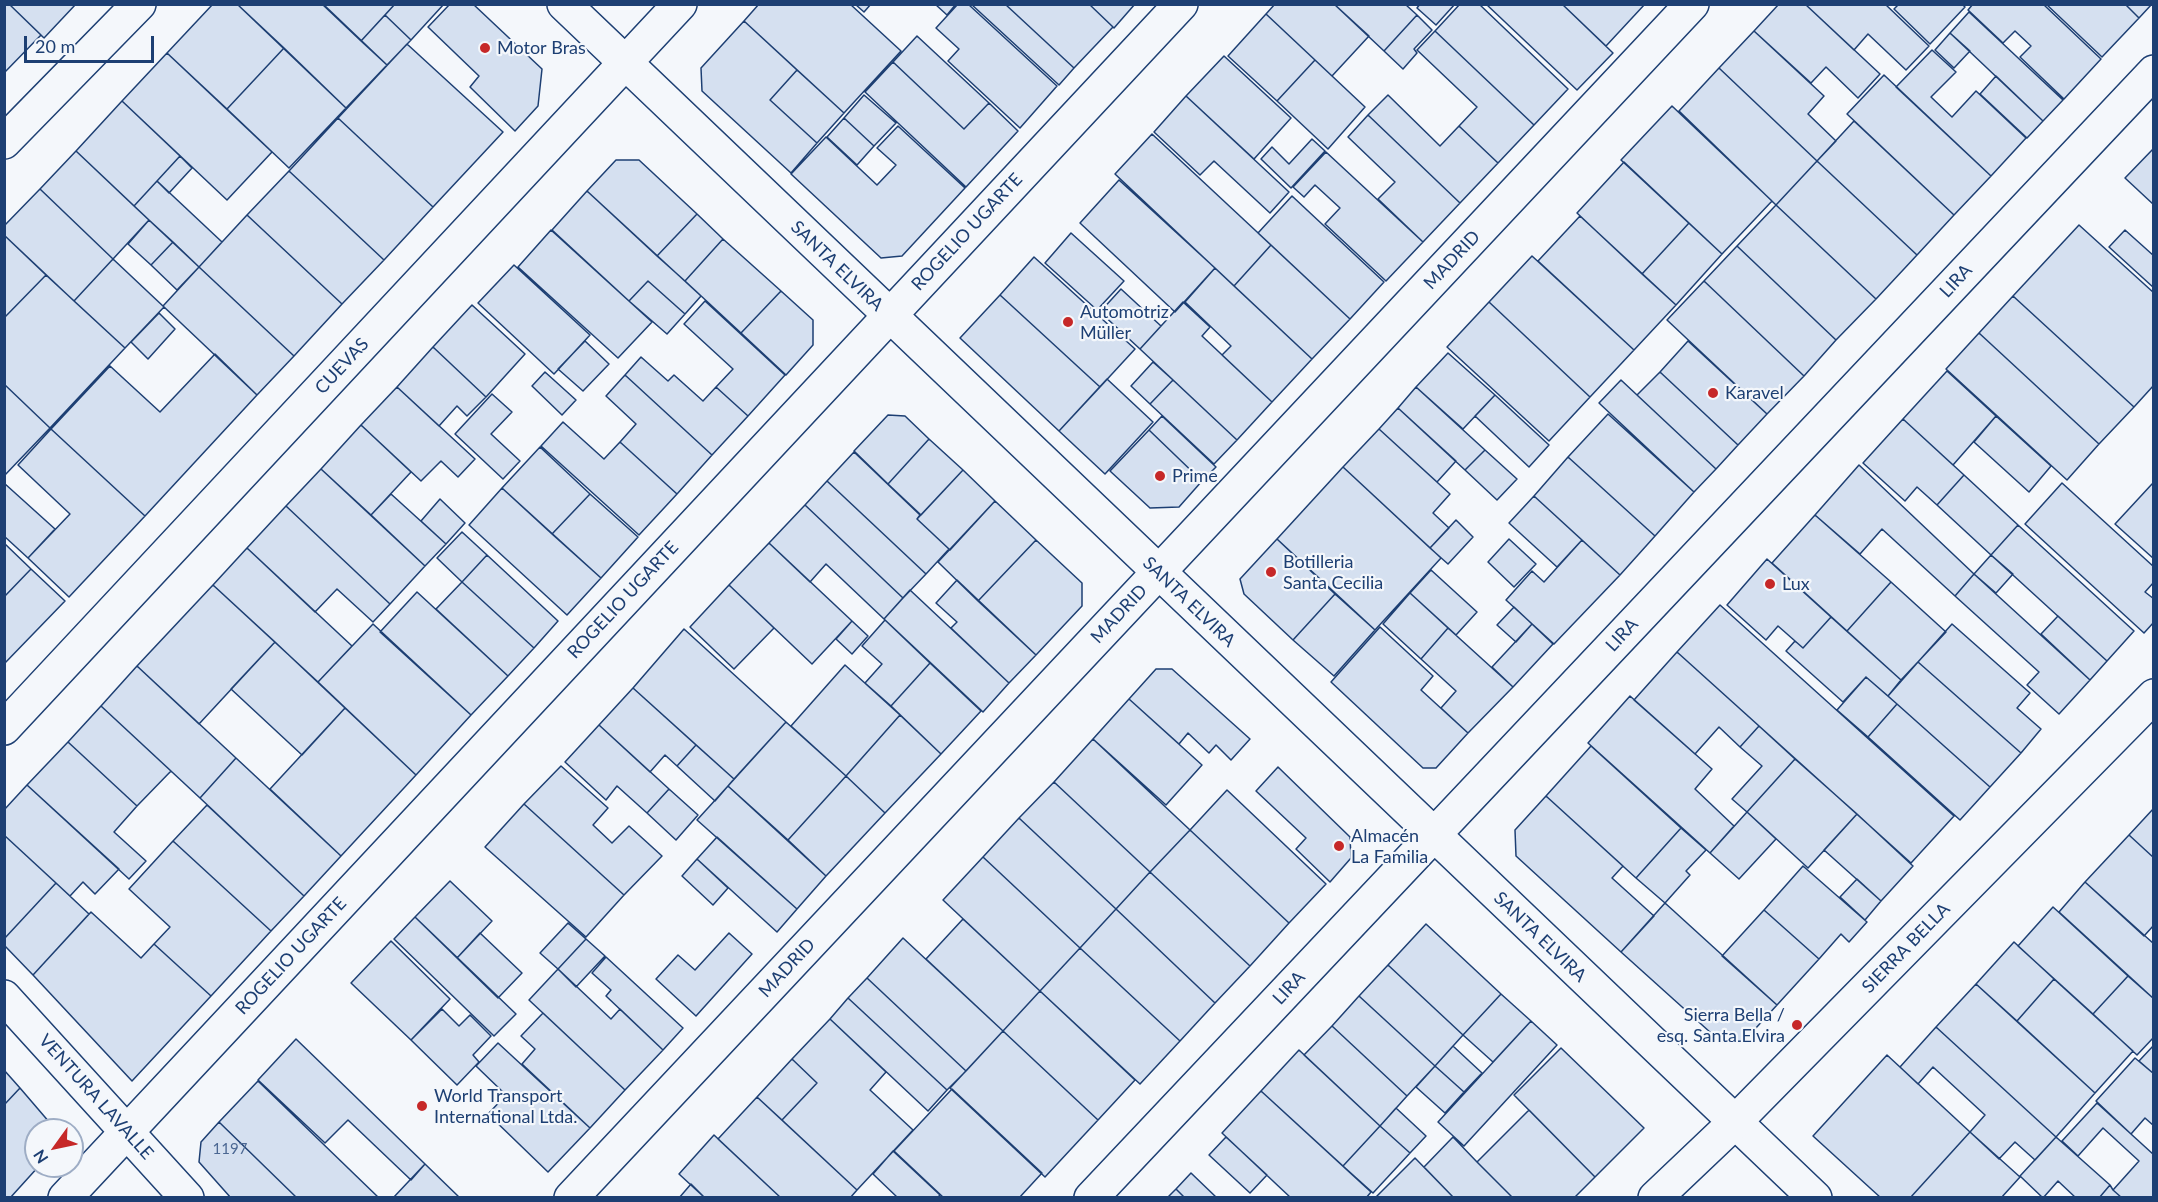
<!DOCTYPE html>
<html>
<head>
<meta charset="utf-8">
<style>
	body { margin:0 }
	#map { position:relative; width:2158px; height:1202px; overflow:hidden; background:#f4f7fb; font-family:Lato,sans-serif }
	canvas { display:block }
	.frame { position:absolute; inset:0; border:6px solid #1d3f73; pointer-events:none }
	.north { position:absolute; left:24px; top:1118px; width:60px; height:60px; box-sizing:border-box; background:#f4f7fb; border:2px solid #9eadc5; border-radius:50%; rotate:237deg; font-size:16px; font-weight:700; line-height:24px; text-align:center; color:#1d3f73 }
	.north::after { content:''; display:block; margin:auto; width:21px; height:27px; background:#c62828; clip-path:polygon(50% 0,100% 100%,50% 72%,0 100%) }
	.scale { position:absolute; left:24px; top:36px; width:130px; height:27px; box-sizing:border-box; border:3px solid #1d3f73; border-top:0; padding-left:8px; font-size:18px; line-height:21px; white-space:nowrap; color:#1d3f73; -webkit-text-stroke:4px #f4f7fb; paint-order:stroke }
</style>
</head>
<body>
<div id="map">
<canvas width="2158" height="1202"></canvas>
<div class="frame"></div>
<div class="north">N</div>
<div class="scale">20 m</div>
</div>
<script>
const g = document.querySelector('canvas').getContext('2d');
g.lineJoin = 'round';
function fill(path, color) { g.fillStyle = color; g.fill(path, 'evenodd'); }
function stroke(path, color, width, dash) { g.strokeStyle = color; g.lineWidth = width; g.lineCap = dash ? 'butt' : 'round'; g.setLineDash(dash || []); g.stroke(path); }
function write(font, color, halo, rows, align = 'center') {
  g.font = font + ' Lato,sans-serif'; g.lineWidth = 4.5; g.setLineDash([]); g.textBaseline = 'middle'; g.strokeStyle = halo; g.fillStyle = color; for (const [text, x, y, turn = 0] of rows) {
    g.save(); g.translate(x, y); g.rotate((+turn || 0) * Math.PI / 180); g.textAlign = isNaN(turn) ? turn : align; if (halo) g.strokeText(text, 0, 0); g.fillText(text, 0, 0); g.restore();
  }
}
const building = new Path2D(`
	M4,4h5l32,31 -37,38z
	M9,4h67l-32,34z
	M213,4h24l47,44 -57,61 -60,-56z
	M237,4h86l64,61 -41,43z
	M322,4h73l-34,37z
	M395,4h49l-33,36 -26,-25z
	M450,4h23l69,65 -4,37 -23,25 -45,-44 9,-11 -51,-49z
	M759,4h91l51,47 -57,62 -100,-92z
	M855,4h16l-7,8z
	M935,4h21l-9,11z
	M958,4h10l89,82 -37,42 -72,-67 11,-12 -23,-21z
	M971,4h34l69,64 -15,17z
	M1005,4h84l24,23 -39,41z
	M1089,4h46l-21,24z
	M1275,4h59l35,32 -37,40 -66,-62z
	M1334,4h71l12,11 -33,36z
	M1420,4h35l-19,21 -19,-17z
	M1460,4h19l89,85 -34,36 -99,-94z
	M1486,4h76l51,49 -36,37z
	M1562,4h83l-39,42z
	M1779,4h26l75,70 -22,24 -32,-31 -15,16 -57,-52z
	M1805,4h80l44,42 -23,24 -38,-36 -14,16z
	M1899,4h63l3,3 -35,37 -36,-35z
	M1973,4h70l58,55 -37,40 -44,-42 11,-11 -16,-15 -12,12 -35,-33z
	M2046,4h79l14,14 -37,39z
	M2125,4h27l-13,14z
	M1969,12l94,88 -20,21 -93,-88z
	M1266,14l49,46 -38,41 -49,-45z
	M385,15l26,25 -24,25 -26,-24z
	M1417,15l15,15 -18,19 3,4 -14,16 -19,-18z
	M744,21l53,49 -27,30 47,43 -26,30 -89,-82 -1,-23z
	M1435,31l99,94 -36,38 -39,-37 18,-19 -60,-57z
	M1754,31l70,65 -16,18 28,27 -19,20 -98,-93z
	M1950,33l20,18 -16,17 -19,-18z
	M917,36l72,67 -25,26 -71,-67z
	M407,44l96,88 -70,75 -95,-89z
	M284,48l62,60 -57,60 -62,-59z
	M1932,50l24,22 -25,25 21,20 24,-26 50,47 -35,38 -95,-89z
	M167,53l105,99 -45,48 -105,-99z
	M1224,56l67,62 -37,41 -68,-63z
	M1315,60l50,47 -37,42 -51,-48z
	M893,62l71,67 25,-26 29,28 -52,56 -101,-95z
	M1719,68l98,93 -41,44 -97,-94z
	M797,70l47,43 -27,30 -47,-43z
	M1884,75l107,101 -37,39 -107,-101z
	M1996,76l47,45 -16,17 -47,-44z
	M864,95l32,28 -22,23 -30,-28z
	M1388,95l52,51 19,-20 39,37 -38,40 -92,-88z
	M1186,96l103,96 -19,21 -56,-52 -14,14 -46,-43z
	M122,101l58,55 -46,50 -58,-55z
	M1672,106l100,95 -50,53 -101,-94z
	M1368,115l92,88 -37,39 -45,-43 17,-17 -47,-45z
	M338,118l95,89 -49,53 -95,-89z
	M844,118l30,28 -17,19 -30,-28z
	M1854,121l100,94 -37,40 -100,-94z
	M898,126l67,62 -63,68 -21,2 -90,-84 35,-37 51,48 19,-20 -19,-17z
	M1152,134l119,111 -37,41 -119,-112z
	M1312,139l13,12 -34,37 -30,-29 11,-12 17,17z
	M2154,148v57l-29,-27z
	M76,151l73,69 -36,39 -73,-70z
	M1326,152l97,90 -37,39 -61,-57 15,-16 -25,-23 -11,12 -11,-10z
	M180,156l12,12 -23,25 -12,-12z
	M616,160h23l58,54 -40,42 -70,-65z
	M1817,161l100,94 -41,44 -100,-94z
	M1624,162l65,61 -47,51 -65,-61z
	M289,171l95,89 -42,44 -95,-89z
	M1119,180l96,88 -40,44 -95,-89z
	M157,181l65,61 -23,25 -65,-61z
	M40,189l73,70 -39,42 -70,-66v-9z
	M587,191l114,105 -16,18 -37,-33 -19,20 -77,-71z
	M1292,196l92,86 -34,37 -92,-86z
	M1776,205l100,94 -40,41 -99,-94z
	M697,214l26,25 -38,42 -28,-25z
	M247,215l95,89 -48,52 -95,-89z
	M1580,216l96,89 -42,45 -96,-89z
	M149,220l24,22 -22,23 -23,-21z
	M1689,223l33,31 -46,51 -34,-31z
	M2079,225l75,68v92l-20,22 -121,-111z
	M551,230l101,92 -34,36 -100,-91z
	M2125,230l29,26v32l-45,-41z
	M1071,233l53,48 -27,29 -52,-47z
	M4,235l42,40 -42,43z
	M723,239l58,52 -40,42 -56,-52z
	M173,242l26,25 -22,23 -26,-25z
	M1271,245l79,74 -38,40 -78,-73z
	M1737,246l99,94 -32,36 -100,-95z
	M1532,256l102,94 -44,47 -101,-95z
	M1034,257l101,92 -35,38 -100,-92z
	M113,259l51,48 -39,41 -51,-47z
	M514,265l76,70 -36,39 -76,-71z
	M199,267l95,89 -37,39 -94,-89z
	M1215,268l97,91 -40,43 -50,-47 9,-9 -46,-44z
	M46,275l79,73 -75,80 -46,-44v-66z
	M648,281l37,33 -18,20 -38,-33z
	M1704,281l100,95 -37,38 -100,-94z
	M1121,289l40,37 -21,23 -40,-37z
	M781,291l32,29v25l-27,30 -45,-42z
	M1000,295l100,92 -41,44 -99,-93z
	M2013,296l121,111 -35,37 -120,-111z
	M705,301l80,74 -37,41 -32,-29 17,-18 -49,-45z
	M1183,302l27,25 -8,9 70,66 -35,38 -97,-91z
	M1489,302l101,95 -41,44 -102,-94z
	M472,305l53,49 -39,43 -53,-50z
	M159,313l16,16 -27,30 -17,-17z
	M1979,333l120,111 -32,36 -121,-111z
	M585,341l24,23 -26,27 -25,-22z
	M1688,341l79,73 -29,31 -78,-73z
	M433,347l53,50 -19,19 -10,-10 -18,20 -42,-39z
	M1448,353l47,42 -32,34 -47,-42z
	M215,354l42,41 -112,121 -94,-87 59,-63 50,46z
	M641,357l27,24 6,-6 29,26 13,-14 32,29 -36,39 -87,-80z
	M1153,362l20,18 -23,24 -19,-18z
	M1947,371l49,45 -43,49 -50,-46z
	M545,372l31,28 -14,15 -30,-29z
	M1660,372l78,73 -22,24 -79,-74z
	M625,375l87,80 -35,39 -57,-52 16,-18 -30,-28z
	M1107,379l46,43 -48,52 -46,-43z
	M1173,380l64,60 -23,24 -64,-60z
	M1621,380l95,89 -22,23 -95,-89z
	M4,384l46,44 -46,48z
	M397,387l78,72 -17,18 -17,-16 -20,20 -60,-56z
	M1416,387l69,63 -20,20 -67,-62z
	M492,394l20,18 -21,22 29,27 -17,18 -48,-45z
	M1495,395l54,50 -20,22 -54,-51z
	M1398,408l58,53 -19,21 -58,-53z
	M1608,414l86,78 -39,44 -87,-79z
	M888,415l17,1 24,23 -41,45 -34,-33z
	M1162,416l54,51 -14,14 -53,-51z
	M1996,416l55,50 -22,26 -55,-50z
	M1903,419l61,56 -27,30 -20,-18 -12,14 -42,-38z
	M563,422l41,37 16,-17 57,52 -38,41 -98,-89z
	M361,425l50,47 -40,43 -50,-46z
	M51,429l94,87 -76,81 -41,-39 42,-44 -52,-49z
	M1379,429l71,65 -17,19 16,15 -19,20 -87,-81z
	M1149,430l53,51 -23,26 -29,1 -40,-37z
	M929,439l34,31 -42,45 -33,-31z
	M540,447l50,47 -38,40 -50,-46z
	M1485,450l32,29 -20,21 -32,-30z
	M854,452l66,63 -3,4 32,30 -23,25 -99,-93z
	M1568,457l87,79 -35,39 -86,-79z
	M1859,465l115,109 -19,22 -73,-67 -22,25 -45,-39z
	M1343,467l98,91 -66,72 -98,-91z
	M321,469l104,97 -35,38 -104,-98z
	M963,470l32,31 -45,49 -33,-31z
	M1964,475l54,50 -27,30 -54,-50z
	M827,481l99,93 -23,24 -98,-93z
	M4,483l51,46 -27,29 -24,-22z
	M2062,483l92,84v15l-9,10 9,7v23l-10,11 -119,-109z
	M2152,484l2,1v74l-39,-35z
	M502,488l99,90 -34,37 -98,-90z
	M391,494l55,50 -21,22 -54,-51z
	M590,494l48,43 -37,41 -49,-44z
	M1534,496l48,44 -25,27 -48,-44z
	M440,499l25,24 -19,21 -25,-23z
	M995,501l41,39 -58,61 -40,-39z
	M805,505l98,93 -19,21 -58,-55 -16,18 -41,-39z
	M286,506l104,98 -17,18 -36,-33 -22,23 -68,-64z
	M1815,515l76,67 -44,49 -75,-68z
	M1456,520l17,17 -25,27 -18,-16z
	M2018,525l116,106 -27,30 -116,-106z
	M462,532l25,23 -25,27 -25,-24z
	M1277,539l58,55 -42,46 -49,-46 -4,-15z
	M1509,539l27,25 -22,23 -26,-25z
	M1036,540l46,43v23l-46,49 -58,-54z
	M1582,540l38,35 -66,69 -48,-44 26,-29 12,11z
	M4,543l27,26 -27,28z
	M769,543l83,78 -40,43 -83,-79z
	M247,548l105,98 -34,36 -105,-97z
	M487,555l71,66 -24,27 -72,-66z
	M1991,555l22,19 -17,19 -22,-19z
	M1767,559l64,58 -28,31 -25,-22 -12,14 -39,-35z
	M31,569l34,32 -61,63v-67z
	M1431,570l46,42 -21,23 -46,-42z
	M1974,574l116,106 -31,34 -32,-29 12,-13 -84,-76z
	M957,580l79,75 -27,28 -58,-55 6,-6 -21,-19z
	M462,582l72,66 -26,28 -72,-67z
	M1891,582l55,50 -45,48 -54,-49z
	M213,585l62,57 -76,82 -62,-58z
	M729,585l45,43 -40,41 -44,-42z
	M910,590l99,93 -26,29 -99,-93z
	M417,592l91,84 -37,39 -91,-83z
	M1410,593l38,35 -27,31 -38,-35z
	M1335,594l40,36 -41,46 -41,-36z
	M1720,605l234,211 -43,47 -234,-211z
	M1514,607l18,17 -16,18 -19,-17z
	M2058,616l49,45 -17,19 -49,-46z
	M1831,617l70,63 -13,16 -22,-19 -23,25 -57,-51 9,-10 8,7z
	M885,620l45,43 -39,43 -26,-23 17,-19 -20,-18z
	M852,621l16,15 -16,18 -16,-15z
	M373,624l98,91 -55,60 -98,-93z
	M1532,624l21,20 -40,43 -21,-20z
	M1952,624l78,69 -13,15 24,21 -20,24 -103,-91z
	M1380,627l53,49 -12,14 47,43 -32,35h-13l-92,-86z
	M1448,628l65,59 -45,46 -27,-25 15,-17 -35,-32z
	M684,629l102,93 -52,57 -101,-91z
	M275,642l70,66 -43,47 -71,-66z
	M1677,652l82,74 -19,21 -21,-20 -24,27 -61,-54z
	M1918,662l103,91 -31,34 -102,-91z
	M930,663l51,48 -40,43 -50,-48z
	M845,665l55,50 -54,61 -55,-50z
	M137,666l99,92 -36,40 -99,-92z
	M1156,669h16l78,70 -19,21 -15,-15 -7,8 -21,-20 -9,11 -50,-45z
	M1866,677l31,27 -29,33 -31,-27z
	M633,688l63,57 -19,21 -12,-11 -15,17 -51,-47z
	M1630,696l82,73 -17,20 39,37 -24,27 -122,-110z
	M1129,699l73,66 -36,40 -73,-66z
	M1897,704l93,83 -30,33 -92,-83z
	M101,706l70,65 -34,35 -69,-64z
	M345,708l71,67 -75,81 -71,-67z
	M900,715l41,39 -56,59 -39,-37z
	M786,722l60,54 -58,64 -60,-54z
	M599,725l70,64 -22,24 -30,-27 -11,14 -41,-38z
	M1759,726l36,33 -48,53 -15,-13 30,-33 -22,-19z
	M1093,739l97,91 -40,42 -96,-90z
	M68,742l69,64 -23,26 32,29 -17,18 -102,-94z
	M696,745l38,34 -19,22 -38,-35z
	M1591,746l90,82 -45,50 -90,-82z
	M236,758l105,98 -37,40 -104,-98z
	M1795,759l62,55 -49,54 -61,-56z
	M561,766l47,42 -15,17 19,18 17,-17 33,30 -38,39 -100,-91z
	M1278,767l72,70 1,21 -21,24 -34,-33 10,-11 -50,-47z
	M846,776l39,37 -59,63 -38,-36z
	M1054,782l96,90 -34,37 -97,-91z
	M27,785l92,84 -24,25 -12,-12 -13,14 -66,-61v-25z
	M728,786l98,90 -29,33 -100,-89z
	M669,789l29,26 -22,25 -29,-27z
	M1227,790l99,94 -37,39 -99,-93z
	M1546,796l77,70 -11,12 42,38 -33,36 -105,-96 -1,-26z
	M524,804l100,91 -38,42 -101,-90z
	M207,805l97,91 -33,35 -98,-90z
	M2154,808v50l-25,-23z
	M1747,812l29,27 -37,40 -29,-26z
	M1857,814l56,52 -32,35 -57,-51z
	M1019,818l97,91 -36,39 -97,-91z
	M1681,828l25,22 -20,21 4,4 -25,28 -29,-25z
	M1190,830l99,93 -39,43 -100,-94z
	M4,835l52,48 -52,56z
	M2129,835l25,23v67l-10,11 -59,-54z
	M717,837l80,72 -20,23 -80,-73z
	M173,841l98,90 -60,65 -57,-52 16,-17 -41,-38z
	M983,857l97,91 -40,43 -97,-91z
	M697,859l31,29 -15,17 -31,-29z
	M1803,866l64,56 -18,20 -8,-8 -22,25 -55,-49z
	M1150,872l100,94 -35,37 -99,-94z
	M1857,879l24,22 -16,19 -25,-23z
	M450,881l42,40 -35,37 -42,-41z
	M2085,882l69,62v55l-95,-87z
	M56,883l33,31 -56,61 -29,-30v-6z
	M1665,903l112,102 -33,36 -23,1 -100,-90z
	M2053,907l75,69 -35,38 -75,-68z
	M1116,909l99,94 -35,38 -100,-93z
	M1764,910l55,49 -42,46 -55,-49z
	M91,912l50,46 13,-14 57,52 -79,85 -99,-106z
	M415,917l101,97 -22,22 -100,-97z
	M963,919l77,72 -37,40 -77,-72z
	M568,923l18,16 -28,30 -18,-16z
	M1426,924l75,70 -38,41 -75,-70z
	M480,933l42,40 -24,25 -41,-40z
	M729,933l23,21 -56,62 -40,-37 22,-24 17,15z
	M903,938l100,93 -37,40 -99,-93z
	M586,939l19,17 -29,31 -18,-18z
	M391,941l59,58 -39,41 -60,-57z
	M2014,942l40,37 -37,42 -41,-37z
	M1080,948l100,93 -40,43 -100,-93z
	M606,957l77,71 -20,22 -57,-54 5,-6 -19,-17z
	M1388,965l75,70 -28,31 -76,-70z
	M558,969l53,50 9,-10 43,41 -38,40 -96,-90z
	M2128,976l26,23v38l-17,18 -44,-41z
	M867,978l99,93 -19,19 -99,-92z
	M2054,979l79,72 -38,42 -78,-72z
	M1976,984l119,109 -39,44 -120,-110z
	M1040,991l95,89 -37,40 -95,-89z
	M1501,994l30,27 -38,41 -30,-27z
	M1359,996l76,70 -28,30 -75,-70z
	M848,998l99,92 -19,21 -98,-92z
	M442,1009l17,17 11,-11 21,21 -18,19 6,7 -22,23 -46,-45z
	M543,1013l82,77 -35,38 -68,-64 13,-15 -14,-13z
	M830,1019l56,53 -16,18 43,40 -56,60 -75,-70 35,-37 -25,-24z
	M1531,1021l26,24 -93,101 -26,-24z
	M1332,1026l75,70 -27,30 -76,-71z
	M1936,1027l120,110 -21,23 -20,-18 -16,17 -29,-27 15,-17 -52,-48 -15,17 -18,-17z
	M1003,1031l95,89 -53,57 -95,-89z
	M296,1039l129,125 -14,16 -63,-60 -23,23 -67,-63z
	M498,1043l92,85 -42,44 -60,-58 18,-19 -30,-29z
	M2154,1045v29l-15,-13z
	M1453,1046l29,27 -18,19 -29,-26z
	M1561,1048l83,80 -49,49 -81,-82z
	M1299,1050l81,76 -37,40 -82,-75z
	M1887,1055l83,77 -60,66h-29l-68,-62z
	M2135,1058l19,16v52l-9,-8 -14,16 -35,-33z
	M792,1059l25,24 -35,37 -25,-23z
	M1435,1066l29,26 -19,21 -29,-26z
	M4,1070l16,18 -16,17z
	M258,1081l121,117h-82l-78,-76z
	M20,1088l36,42h-20v36h3l-29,32h-6v-93z
	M952,1089l90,84 -23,25h-75l-50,-47z
	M1261,1091l110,101 -5,6h-75l-69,-65z
	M757,1097l100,93 -7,8h-69l-63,-59z
	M2097,1103l57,52v43h-32l-9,-8 26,-29 -36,-33 -25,28 -16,-15z
	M1396,1108l30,28 -16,17 -30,-27z
	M1529,1110l66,67 -21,21h-61l-36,-36z
	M219,1122l78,76h-66l-32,-36 2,-20z
	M1380,1126l30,27 -37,40 -30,-27z
	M1970,1132l50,45 -19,21h-91z
	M714,1135l67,63h-76l-26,-24z
	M1226,1137l41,38 -17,18 -41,-38z
	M1453,1137l24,25 36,36h-59l-30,-31z
	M2056,1137l54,48 -11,13h-23l-18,-17 -15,17 -23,-22z
	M893,1151l47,44 -3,3h-39l-25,-24z
	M1415,1158l39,40h-79z
	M425,1164l35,34h-67z
	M1191,1173l26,25h-32l-9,-9z
	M691,1184l14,14h-26z
	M2110,1185l3,5 9,8h-23z
	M1176,1189l9,9h-18z`);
fill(building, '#d5e0f0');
stroke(building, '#1d3f73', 1.5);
const minor = new Path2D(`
	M564,4l1251,1194
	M4,142l135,-138
	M4,728l676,-724
	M4,997l183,201
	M65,1198l1116,-1194
	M571,1198l1121,-1194
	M1091,1198l1063,-1126`);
const major = new Path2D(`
	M1655,1198l80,-76 419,-426`);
stroke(minor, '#1d3f73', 36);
stroke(major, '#1d3f73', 36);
stroke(minor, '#f4f7fb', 33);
stroke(major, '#f4f7fb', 33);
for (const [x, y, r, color] of [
	[485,48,6,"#c62828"],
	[1068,322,6,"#c62828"],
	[1713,393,6,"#c62828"],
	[1160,476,6,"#c62828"],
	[1271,572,6,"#c62828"],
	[1770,584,6,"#c62828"],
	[1339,846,6,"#c62828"],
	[1797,1025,6,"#c62828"],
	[422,1106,6,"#c62828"]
]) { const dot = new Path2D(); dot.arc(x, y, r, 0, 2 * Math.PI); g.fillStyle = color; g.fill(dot); stroke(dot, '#f4f7fb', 2); }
write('15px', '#4b6792', null, [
	["1197",230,1149]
]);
write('18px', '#1d3f73', '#f4f7fb', [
	["Motor Bras",497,48],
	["Automotriz",1080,312],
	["Müller",1080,333],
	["Karavel",1725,393],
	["Prime",1172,476],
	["Botilleria",1283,562],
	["Santa Cecilia",1283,583],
	["Lux",1782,584],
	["Almacén",1351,836],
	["La Familia",1351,857],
	["Sierra Bella /",1785,1015,"right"],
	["esq. Santa Elvira",1785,1036,"right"],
	["World Transport",434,1096],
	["International Ltda.",434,1117]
], 'left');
write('18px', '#1d3f73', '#f4f7fb', [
	["ROGELIO UGARTE",967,232,-47],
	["MADRID",1452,260,-47],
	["SANTA ELVIRA",837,266,44],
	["LIRA",1956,281,-47],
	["CUEVAS",342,366,-47],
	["ROGELIO UGARTE",623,600,-47],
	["SANTA ELVIRA",1189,602,44],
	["MADRID",1119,614,-47],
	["LIRA",1622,635,-47],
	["SANTA ELVIRA",1540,937,44],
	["SIERRA BELLA",1906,948,-46],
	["ROGELIO UGARTE",291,956,-47],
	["MADRID",787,968,-47],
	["LIRA",1289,988,-47],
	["VENTURA LAVALLE",96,1097,48]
]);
</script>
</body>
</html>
